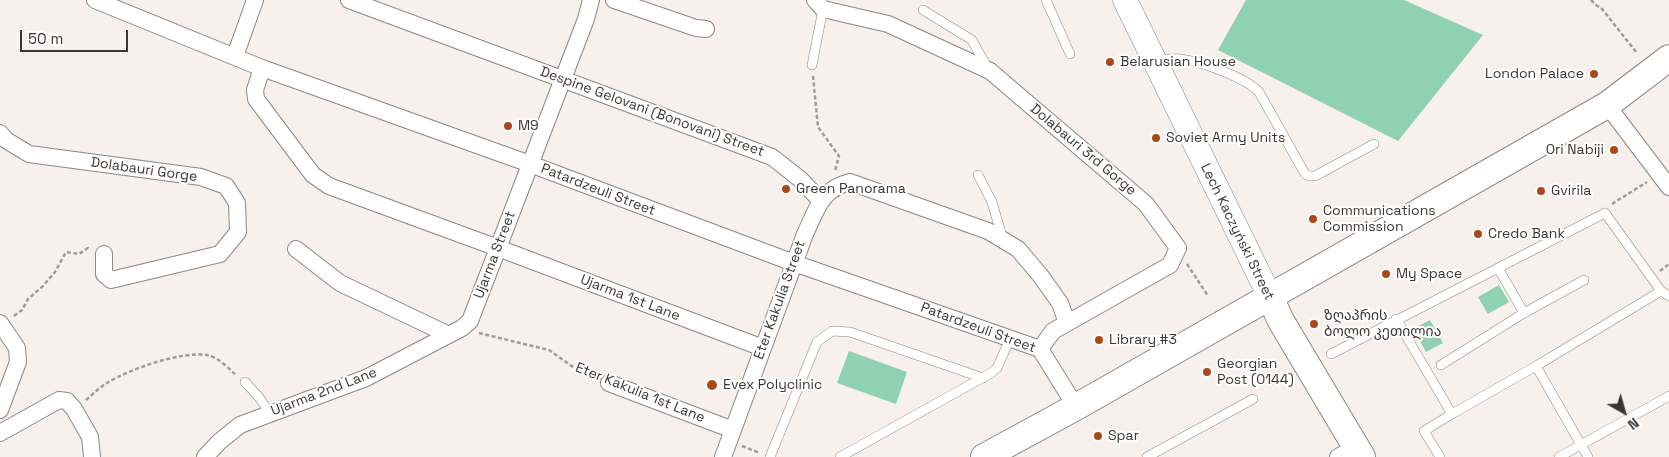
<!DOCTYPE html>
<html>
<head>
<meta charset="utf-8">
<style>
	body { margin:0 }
	#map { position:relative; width:1669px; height:457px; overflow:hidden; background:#f7f0ed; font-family:"Space Grotesk",sans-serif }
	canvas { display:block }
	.north { position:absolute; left:1599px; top:387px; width:50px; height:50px; -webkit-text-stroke:4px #fff; paint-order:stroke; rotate:142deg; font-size:14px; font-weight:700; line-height:20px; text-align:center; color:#393635 }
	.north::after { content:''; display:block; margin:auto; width:18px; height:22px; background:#393635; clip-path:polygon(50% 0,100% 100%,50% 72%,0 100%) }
	.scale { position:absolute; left:20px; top:30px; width:108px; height:22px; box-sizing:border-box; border:2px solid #393635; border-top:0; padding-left:6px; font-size:15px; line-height:18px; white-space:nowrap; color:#393635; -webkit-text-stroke:4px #fff; paint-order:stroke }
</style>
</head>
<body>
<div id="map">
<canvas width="1669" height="457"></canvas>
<div class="north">N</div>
<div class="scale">50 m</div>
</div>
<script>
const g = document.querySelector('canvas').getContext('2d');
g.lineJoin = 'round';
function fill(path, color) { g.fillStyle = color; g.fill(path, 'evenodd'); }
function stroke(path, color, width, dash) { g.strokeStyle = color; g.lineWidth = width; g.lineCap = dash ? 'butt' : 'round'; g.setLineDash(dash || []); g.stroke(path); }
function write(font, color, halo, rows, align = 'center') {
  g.font = font + ' "Space Grotesk","Noto Sans Georgian",sans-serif'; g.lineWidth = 4; g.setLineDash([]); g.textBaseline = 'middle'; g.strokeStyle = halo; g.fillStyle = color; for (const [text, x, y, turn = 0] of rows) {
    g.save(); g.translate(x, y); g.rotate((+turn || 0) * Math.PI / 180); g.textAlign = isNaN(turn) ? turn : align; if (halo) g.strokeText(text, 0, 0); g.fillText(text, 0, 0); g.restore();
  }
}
fill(new Path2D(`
	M1246,0h158l79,35 -85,106 -180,-91z
	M1499,285l10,17 -21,12 -10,-17z
	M1430,320l13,23 -17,9 -13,-23z
	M849,351l58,21 -11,32 -59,-21z`), '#90d1b1');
const service = new Path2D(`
	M1046,0l24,54
	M923,10l49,30 16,29
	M1156,61c8,-1 17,-3 24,-2 21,2 66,19 79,33l46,82 5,2h5l59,-32
	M812,65l11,-56
	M978,175l14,27 11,38
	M1498,268l26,45
	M1396,319l56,95 84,-48
	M1331,354l274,-141 56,78 8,5
	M1441,365l83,-52 60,-33
	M245,382l13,14 12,17
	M770,457l47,-115 15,-11 18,1 133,46
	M840,457l151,-84 6,-5 13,-29
	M1147,457l106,-58
	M1440,457l-16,-26 28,-17
	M1559,457l110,-61
	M1588,457l-52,-91 125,-75`);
const minor = new Path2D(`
	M95,0l167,68 268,96 264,99 246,86 36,58
	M349,0l423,157 28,22 21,22
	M614,0l82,28 10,1
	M815,0l8,9 65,15 102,47 156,133 32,44 -8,17 -117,66 -13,18
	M235,56l20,-56
	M262,68l-7,22 1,9 57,76 16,11 169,62 265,100
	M1607,105l62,82
	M0,133l6,7 23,14 172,23 25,9 11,17 1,29 -18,22 -109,26 -7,-6v-20
	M296,249l44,34 109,52
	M0,323l17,25 1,14 -18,48
	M609,383l124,47
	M0,433l59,-33 8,1 7,8 16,28 2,20
	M205,457l14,-15 21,-17 126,-47 96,-50 8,-7 116,-302 5,-19
	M723,457l82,-223c12,-25 16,-45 45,-52l138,49 30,18 22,26 20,28 7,20
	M1338,457l18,-10`);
const secondary = new Path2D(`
	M1125,0l145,297`);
const primary = new Path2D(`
	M1270,297l11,24 81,136
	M984,457l92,-50 531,-302 62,-47`);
stroke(service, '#8d8683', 10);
stroke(minor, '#8d8683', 18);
stroke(secondary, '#8d8683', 25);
stroke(primary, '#8d8683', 28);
stroke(new Path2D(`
	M1591,0l5,5 6,4 35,44
	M813,76l5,51 21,29 -4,15
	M1612,204l35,-22
	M1187,264l21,32
	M1660,271l9,-7
	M14,316l8,-6 6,-11 14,-12 13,-15 11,-20 13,2 9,-6 1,2
	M479,333l70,17 27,19 20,9
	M86,400c7,-6 14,-13 21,-17 22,-14 75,-32 100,-28 11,2 21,13 29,20
	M742,446l18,7`), '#a09b99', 2.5, [4, 2.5]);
stroke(service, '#fff', 9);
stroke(minor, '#fff', 16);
stroke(secondary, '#fff', 24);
stroke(primary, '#fff', 26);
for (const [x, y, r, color] of [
	[1110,62,5,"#ac471a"],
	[1594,74,5,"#ac471a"],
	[508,126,5,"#ac471a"],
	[1156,138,5,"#ac471a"],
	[1614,150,5,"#ac471a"],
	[786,189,5,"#ac471a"],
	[1541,191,5,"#ac471a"],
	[1313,219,5,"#ac471a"],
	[1478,234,5,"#ac471a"],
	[1386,274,5,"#ac471a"],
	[1314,324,5,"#ac471a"],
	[1099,340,5,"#ac471a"],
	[1207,372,5,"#ac471a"],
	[712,385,6,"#ac471a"],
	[1098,436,5,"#ac471a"]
]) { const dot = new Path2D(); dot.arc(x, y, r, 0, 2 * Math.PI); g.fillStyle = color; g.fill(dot); stroke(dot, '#fff', 2); }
write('14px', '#393635', '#fff', [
	["Belarusian House",1120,62],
	["London Palace",1584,74,"right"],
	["M9",518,126],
	["Soviet Army Units",1166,138],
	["Ori Nabiji",1604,150,"right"],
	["Green Panorama",796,189],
	["Gvirila",1551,191],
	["Communications",1323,211],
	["Commission",1323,227],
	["Credo Bank",1488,234],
	["My Space",1396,274],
	["ზღაპრის",1324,316],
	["ბოლო კეთილია",1324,332],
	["Library #3",1109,340],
	["Georgian",1217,364],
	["Post (0144)",1217,380],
	["Evex Polyclinic",723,385],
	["Spar",1108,436]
], 'left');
write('14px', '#393635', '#fff', [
	["Despine Gelovani (Bonovani) Street",652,112,20],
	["Dolabauri 3rd Gorge",1083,150,40],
	["Dolabauri Gorge",144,170,8],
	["Patardzeuli Street",598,190,21],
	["Lech Kaczyński Street",1237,232,64],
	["Ujarma Street",495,255,-69],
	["Ujarma 1st Lane",630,298,21],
	["Eter Kakulia Street",780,300,-70],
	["Patardzeuli Street",978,328,20],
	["Ujarma 2nd Lane",324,392,-21],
	["Eter Kakulia 1st Lane",640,393,22]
]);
</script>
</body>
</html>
